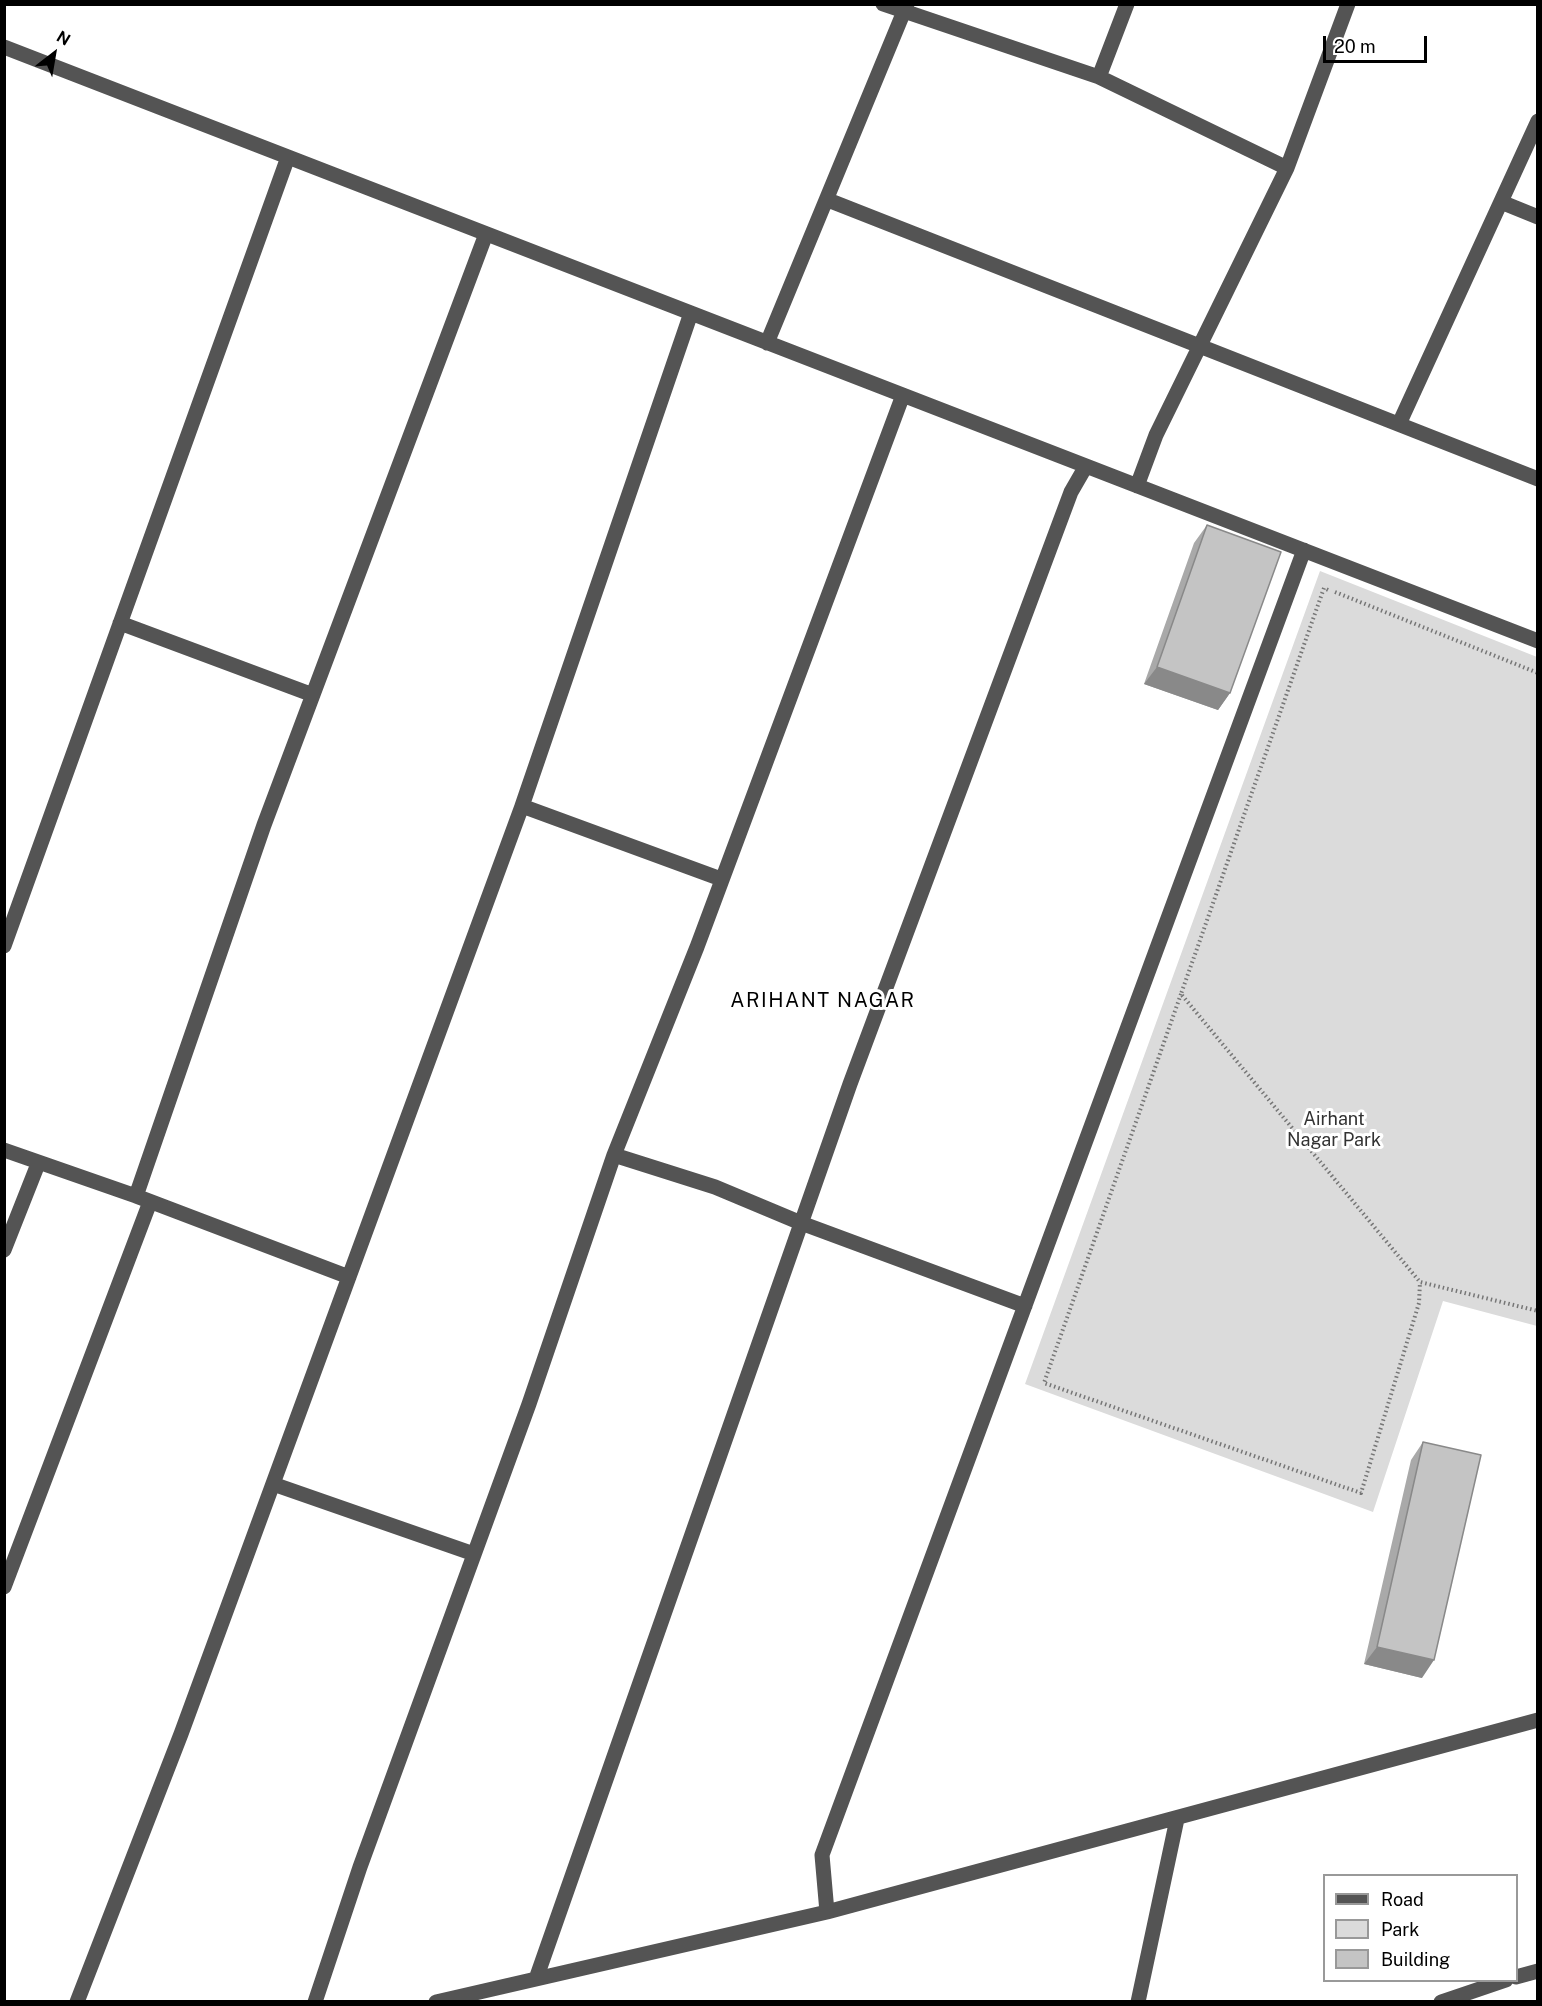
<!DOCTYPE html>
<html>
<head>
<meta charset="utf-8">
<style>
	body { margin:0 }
	#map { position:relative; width:1542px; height:2006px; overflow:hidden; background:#fff; font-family:"Public Sans",sans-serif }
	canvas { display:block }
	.frame { position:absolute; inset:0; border:6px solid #000; pointer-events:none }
	.legend { position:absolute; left:1323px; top:1874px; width:195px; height:108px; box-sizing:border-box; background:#fff; border:2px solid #999; margin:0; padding:8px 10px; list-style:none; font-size:18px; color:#000 }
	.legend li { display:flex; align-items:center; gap:12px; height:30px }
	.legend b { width:30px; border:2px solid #999 }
	.north { position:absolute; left:24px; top:24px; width:60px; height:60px; -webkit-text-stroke:4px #fff; paint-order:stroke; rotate:31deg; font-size:16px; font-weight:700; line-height:24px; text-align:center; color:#000 }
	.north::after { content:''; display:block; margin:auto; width:21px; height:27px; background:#000; clip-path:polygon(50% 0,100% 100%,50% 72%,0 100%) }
	.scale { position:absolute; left:1323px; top:36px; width:104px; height:27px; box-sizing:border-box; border:3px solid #000; border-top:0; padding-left:8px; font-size:18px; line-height:21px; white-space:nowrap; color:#000; -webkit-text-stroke:4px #fff; paint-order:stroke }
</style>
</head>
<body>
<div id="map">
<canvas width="1542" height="2006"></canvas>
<div class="frame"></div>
<ul class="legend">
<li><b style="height:8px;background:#545454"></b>Road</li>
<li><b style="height:16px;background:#dbdbdb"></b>Park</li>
<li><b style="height:16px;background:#c4c4c4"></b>Building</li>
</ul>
<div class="north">N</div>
<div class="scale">20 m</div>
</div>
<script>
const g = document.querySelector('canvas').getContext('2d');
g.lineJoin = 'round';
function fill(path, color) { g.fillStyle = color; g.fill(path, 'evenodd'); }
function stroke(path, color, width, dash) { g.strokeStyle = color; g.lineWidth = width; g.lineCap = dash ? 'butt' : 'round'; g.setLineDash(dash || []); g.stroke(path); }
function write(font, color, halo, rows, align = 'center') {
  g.font = font + ' "Public Sans",sans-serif'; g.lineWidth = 6; g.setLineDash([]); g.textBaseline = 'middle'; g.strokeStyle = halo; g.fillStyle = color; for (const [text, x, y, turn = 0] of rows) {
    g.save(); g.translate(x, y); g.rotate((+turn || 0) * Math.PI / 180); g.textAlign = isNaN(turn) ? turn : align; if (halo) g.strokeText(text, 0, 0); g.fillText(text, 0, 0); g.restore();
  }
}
fill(new Path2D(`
	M1320,571l217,86v669l-94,-25 -70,211 -348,-128z`), '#dbdbdb');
stroke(new Path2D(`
	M1328,590l-4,-2 -143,406 239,288 118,29
	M1335,592l203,81
	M1181,994l-137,389 317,110 58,-190 1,-21`), '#767676', 4, [1.5, 3]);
stroke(new Path2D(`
	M883,4l216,73 188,91
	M4,47l1534,594
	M1099,77l28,-73
	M828,200l710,279
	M1501,202l37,15
	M767,343l140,-339
	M1399,424l139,-303
	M1137,486l19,-51 131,-267 61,-164
	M120,623l193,72
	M522,806l169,-493
	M4,946l284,-789
	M4,1150l132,46 213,81
	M614,1155l101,32 86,36 224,83
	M136,1196l128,-371 222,-591
	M4,1250l34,-86
	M273,1484l201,70
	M4,1587l146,-385
	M827,1912l-5,-57 482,-1305
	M537,1976l313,-892 221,-592 15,-26
	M1516,1977l22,-6
	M77,2002l104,-268 341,-928 199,73
	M315,2002l45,-135 169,-463 85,-249 83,-208 206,-552
	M436,2002l391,-90 711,-192
	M1138,2002l39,-183
	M1441,2002l65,-22`), '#545454', 15);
fill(new Path2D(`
	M1207,525l23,168 -12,17 -74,-26 50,-141z
	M1423,1442l-1,236 -58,-14 47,-204z`), '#a9a9a9');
fill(new Path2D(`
	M1157,667l73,26 -12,17 -74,-26z
	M1377,1647l57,13 -12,18 -58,-14z`), '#898989');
const building = new Path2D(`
	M1207,525l74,27 -51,141 -73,-26z
	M1423,1442l58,13 -47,205 -57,-13z`);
fill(building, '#c4c4c4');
stroke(building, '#898989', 1.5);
write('18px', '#323232', '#fff', [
	["Airhant",1334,1119],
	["Nagar Park",1334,1140]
]);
g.letterSpacing = '1.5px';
write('20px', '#000', '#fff', [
	["ARIHANT NAGAR",823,1001]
]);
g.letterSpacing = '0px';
</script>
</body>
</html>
